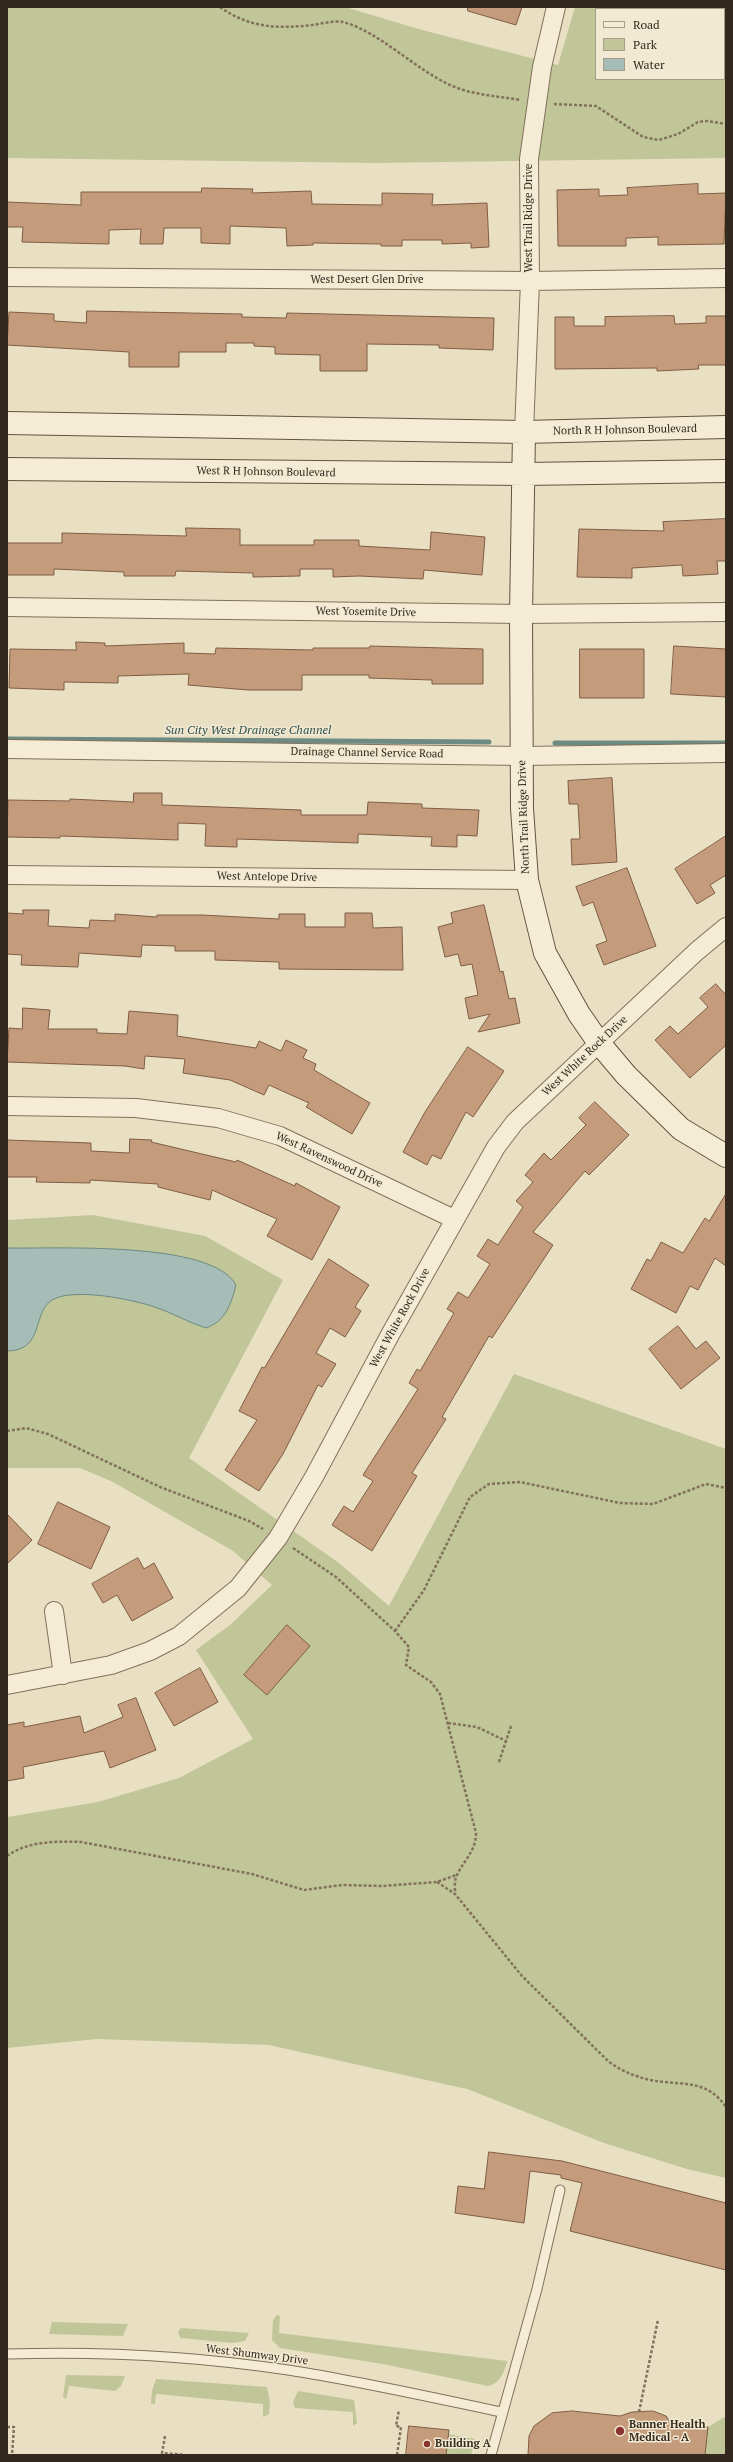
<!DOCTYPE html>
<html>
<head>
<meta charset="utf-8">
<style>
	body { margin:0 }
	#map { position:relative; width:733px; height:2462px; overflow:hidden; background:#e9dfc3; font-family:"PT Serif",serif }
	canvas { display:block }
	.frame { position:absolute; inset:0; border:8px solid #33291e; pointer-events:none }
	.legend { position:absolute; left:595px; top:8px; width:130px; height:72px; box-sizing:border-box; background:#f2e9d2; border:1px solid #a69c8a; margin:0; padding:5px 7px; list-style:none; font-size:12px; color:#33291e }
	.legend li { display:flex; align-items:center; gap:8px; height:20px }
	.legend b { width:20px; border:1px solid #a69c8a }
</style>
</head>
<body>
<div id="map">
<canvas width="733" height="2462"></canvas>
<div class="frame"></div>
<ul class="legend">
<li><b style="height:5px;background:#f5ecd5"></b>Road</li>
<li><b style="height:11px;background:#c0c698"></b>Park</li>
<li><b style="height:11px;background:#a5bdb6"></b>Water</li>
</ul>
</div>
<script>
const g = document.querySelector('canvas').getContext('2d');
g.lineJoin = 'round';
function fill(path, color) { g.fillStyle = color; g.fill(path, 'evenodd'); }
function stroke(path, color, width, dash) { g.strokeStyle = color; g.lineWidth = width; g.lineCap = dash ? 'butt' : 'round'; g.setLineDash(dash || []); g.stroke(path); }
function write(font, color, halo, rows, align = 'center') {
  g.font = font + ' "PT Serif",serif'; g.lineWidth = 3; g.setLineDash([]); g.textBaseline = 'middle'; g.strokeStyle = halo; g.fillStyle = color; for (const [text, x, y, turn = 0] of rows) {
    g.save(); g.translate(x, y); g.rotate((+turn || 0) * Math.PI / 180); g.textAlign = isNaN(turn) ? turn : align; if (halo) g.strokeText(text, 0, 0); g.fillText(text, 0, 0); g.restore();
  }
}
fill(new Path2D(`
	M7,7h338l77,23 136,35 17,-58h151v151l-350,5 -369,-5zM596,9h128v70h-128z
	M93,1215l112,21 78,44 -94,178 150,105 50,43 125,-232 212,75v729l-39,-9 -83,-26 -137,-54 -198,-44 -172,-6 -90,9v-231l91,-15 81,-24 74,-39 -57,-89 34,-25 42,-40 -39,-34 -120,-69 -33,-14h-73v-248z
	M277,2315l3,1 -1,17 228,28c-2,10 -7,23 -19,25l-105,-22 -103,-16 -8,-8 1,-20z
	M52,2322l76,2 -5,12 -74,-2z
	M181,2328l68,5 -4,8 -12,2 -53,-5 -2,-6z
	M66,2375l59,1 -4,10 -6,5 -46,-5 -3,13 -3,-2z
	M156,2379l111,8 3,15 -1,12 -6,3v-13l-107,-10 -1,10h-4l1,-13z
	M298,2391l56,9 3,23 -4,3v-14l-58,-4 -2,-6z
	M726,2416v39h-21l3,-28z
	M448,2434l27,5 -4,16h-25z`), '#c0c698');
const water = new Path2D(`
	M7,1248c47,1 205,-8 229,37 -5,19 -10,36 -30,43 -19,-6 -35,-16 -54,-22 -23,-7 -72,-17 -96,-8 -26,10 -9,53 -49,53z`);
fill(water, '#a5bdb6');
stroke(water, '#6d8a83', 1);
stroke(new Path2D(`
	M7,739l482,3
	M555,743h171`), '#6d8a83', 5);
const building = new Path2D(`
	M468,7h54l-6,18 -48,-14z
	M698,184v10l28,-1 -2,51 -66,1v-8l-32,1v8h-68l-1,-56 42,-1v7l29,-1 -1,-7z
	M202,188l51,1 -1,4 59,-2 1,13 70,1v-12l51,1 -1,11 55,-2 2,44 -18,1v-5l-29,1v-4h-40v6h-21v-2l-68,-1v2l-26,1 -1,-18 -56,-2v18l-29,-1v-15h-37l-1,16h-23l1,-15 -32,1v14l-87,-2 1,-15h-16v-25l74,3v-13h120z
	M87,311l155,3v3l44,1 1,-5 207,5 -1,32 -54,-2v-3l-72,-1v27h-47v-16l-45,-1v-7l-21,-1v-3h-28v9h-47v15h-50v-15l-122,-7 2,-33 45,2v7l32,2z
	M674,316l1,8 31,-1v-7h20v49h-28l1,4 -42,2v-3l-102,1v-52h19v9h31v-9z
	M726,519v42h-9l1,13 -35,2 -1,-11 -50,3v10l-55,-1 2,-48 85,2 -1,-9z
	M186,528l54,1v16h74v-5h45v6l71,4 1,-18 54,5 -3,38 -58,-5 -1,9 -64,-3 -26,1v-8h-33v7l-47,1v-4l-77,-2 -1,5h-51v-4l-70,-3v6h-47v-32h55v-10l124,3z
	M76,642l29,1v3l79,-3v10l31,1 1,-6 97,2v-2h56l1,-2 113,3v35h-51v-4l-63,-2v-3h-67v15h-54l-60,-5 1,-11 -71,2v7l-54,-1v8l-55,-2 1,-39 66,1z
	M674,646l52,3v48l-55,-3z
	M580,649h64v49h-64z
	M612,778l5,84 -45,3 -1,-26h9l-2,-35h-9l-1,-23z
	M134,793h28v12l139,5v5h66l1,-13 54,2v4l57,2 -2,26 -20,-1v12l-26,-1 1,-9 -74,-3v9l-121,-4v8l-32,-1 1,-22 -28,-1v17l-118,-4v2l-53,-1 1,-37 62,1v-2l63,3z
	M726,836v39l-16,10 5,8 -18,11 -22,-35z
	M627,868l29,78 -52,19 -8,-20 11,-4 -14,-39 -10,4 -7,-19z
	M484,905l16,67 3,-1 6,28 6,-1 5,25 -42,9 12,-18 -21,5 -4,-21 13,-3 -6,-31 -11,2 -3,-12 -13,3 -7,-30 15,-4 -2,-10z
	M23,910h26l-1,16 41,2 1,-8 25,1v-7l42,3v-2h45l77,4v-5h26v13h40v-14h27l1,15 29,-1 1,43 -124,-1v-7l-64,-2v-9h-40v-5l-33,-1 -1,12 -62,-4 -1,14 -57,-2 1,-10 -15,-1v-41l16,1z
	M716,984l10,11v50l-36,33 -35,-38 15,-14 8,8 30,-27 -8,-9z
	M23,1008l27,2 -2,19h49v4l30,1 2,-23 49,4 -1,21 79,12 3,-7 22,10 5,-11 21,10 -4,8 13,6 -2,6 56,33 -18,31 -46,-27 3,-4 -40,-18 -5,10 -34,-15 -47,-7 2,-14 -40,-3 -1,13 -19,-3 -118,-4 2,-34 13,1z
	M468,1047l36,24 -31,46 -7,-5 -25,47 -9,-4 -5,10 -24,-13 22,-40z
	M595,1102l34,33 -40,40 -4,-4 -52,61 20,13 -61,93 -3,-2 -47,81 4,2 -34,54 5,3 -45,75 -40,-26 12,-19 9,6 20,-31 -10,-6 55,-86 -9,-6 8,-14 3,2 34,-58 -7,-4 11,-17 10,6 22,-34 -13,-8 11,-17 10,6 25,-38 -7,-6 17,-19 -8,-7 19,-22 7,7 35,-35 -7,-7z
	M130,1139l22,1 -1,2 85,20 1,-2 58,26 1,-3 44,24 -28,53 -45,-24 10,-17 -65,-29 -2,10 -52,-13v-3l-68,-4v3l-54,-1 1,-5h-30v-37l84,3v8l38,2z
	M726,1194v72l-11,-8 -17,32 -8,-4 -14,27 -45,-24 16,-30 4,2 10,-19 22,11 22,-35 4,3z
	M329,1259l40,26 -14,22 6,4 -16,26 -15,-9 -14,25 20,11 -14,23 -4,-2 -35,69 -24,37 -34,-21 32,-50 -18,-9 23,-44 2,1z
	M678,1326l18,23 10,-8 14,17 -39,31 -32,-40z
	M58,1502l52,25 -19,42 -53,-25z
	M7,1514l25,26 -25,24z
	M138,1558l6,11 10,-6 19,35 -41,23 -15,-26 -14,8 -11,-19z
	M287,1625l23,21 -43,49 -23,-20z
	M200,1668l18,34 -44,24 -19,-33z
	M136,1698l20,52 -46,18 -6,-17 -81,16 1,11 -17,3v-56l17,-3v5l56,-11 4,17 39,-16 -5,-12z
	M489,2152l73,9 164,42v67l-156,-39 12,-48 -21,-5v-3l-31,-4 -6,52 -69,-10 3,-27 26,3z
	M572,2411l48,5 12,-4 21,-1 13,5 4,6 38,5 -3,28h-177l1,-19 5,-10 18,-13z
	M409,2426l40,4 -3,25h-40z`);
fill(building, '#c49c7c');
stroke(building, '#7f5d44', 1);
const lane = new Path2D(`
	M7,2354c93,-3 188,2 281,16 71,11 142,27 213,42
	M491,2455l46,-166 23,-99`);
const street = new Path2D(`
	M7,277l523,4 196,-3
	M524,432l6,-151 -1,-122 13,-92 14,-60
	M7,607l514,7 205,-2
	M7,749l515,7 204,-3
	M7,875l520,5
	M7,1106l129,2 82,10 62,18 174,83
	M54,1611l9,64
	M7,1685l104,-20 39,-14 29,-15 59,-48 40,-50 36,-61 77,-144 105,-186 19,-25 182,-171 29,-24`);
const secondary = new Path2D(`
	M7,423l517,9 202,-5
	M524,432l-3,182 1,194 5,72 18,73 34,61 20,29 27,32 55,54 45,27
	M7,469l518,5 201,-3`);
stroke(lane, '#82715b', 11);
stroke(street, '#82715b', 20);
stroke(secondary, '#64523f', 24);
stroke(new Path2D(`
	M220,7c29,21 58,22 92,18 9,-1 22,-5 31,-3 35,9 72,47 107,63 22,10 47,11 71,15
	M554,104l42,2 47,31 16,3 19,-6 20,-12 8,-1 20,3
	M7,1431l19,-3 22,6 112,53 89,34 14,8
	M293,1548l43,29 59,54 14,16 -3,18 25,17 9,12 36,139c0,18 -12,27 -19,42 -3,5 -2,13 -2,19
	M395,1631l29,-41 46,-93 19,-13 31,-2 100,21 33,1 53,-20 20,4
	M448,1723l29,4 29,14
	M499,1762l12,-36
	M7,1856c21,-15 49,-15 74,-14l171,32 52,16 38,-5 40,1 55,-4 19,-7
	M437,1882l18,12 67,82 86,85c13,10 26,15 42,19 31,6 56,-2 76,27
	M639,2412l19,-92
	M7,2427h7l-2,28
	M165,2436l-3,17 23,2
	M397,2455l4,-28 -5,-1 3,-16`), '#82715b', 2.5, [3, 2]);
stroke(lane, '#f5ecd5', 9);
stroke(street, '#f5ecd5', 18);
stroke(secondary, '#f5ecd5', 22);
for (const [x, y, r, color] of [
	[620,2431,5,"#8b3331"],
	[427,2444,4,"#8b3331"]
]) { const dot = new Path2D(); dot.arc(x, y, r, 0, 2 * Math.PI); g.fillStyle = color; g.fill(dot); stroke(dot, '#f2e9d2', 1.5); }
write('11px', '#33291e', '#f2e9d2', [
	["West Trail Ridge Drive",529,218,-90],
	["West Desert Glen Drive",367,280],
	["North R H Johnson Boulevard",625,430,-1],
	["West R H Johnson Boulevard",266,472,1],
	["West Yosemite Drive",366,612,1],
	["Drainage Channel Service Road",367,753,1],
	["North Trail Ridge Drive",524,817,-92],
	["West Antelope Drive",267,877,1],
	["West White Rock Drive",585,1056,-43],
	["West Ravenswood Drive",329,1160,25],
	["West White Rock Drive",400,1318,-61],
	["West Shumway Drive",257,2355,7]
]);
write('bold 11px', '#33291e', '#f2e9d2', [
	["Banner Health",629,2425],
	["Medical - A",629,2438],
	["Building A",435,2444]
], 'left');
write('italic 12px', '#2f5150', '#f2e9d2', [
	["Sun City West Drainage Channel",248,731]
]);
</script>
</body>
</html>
